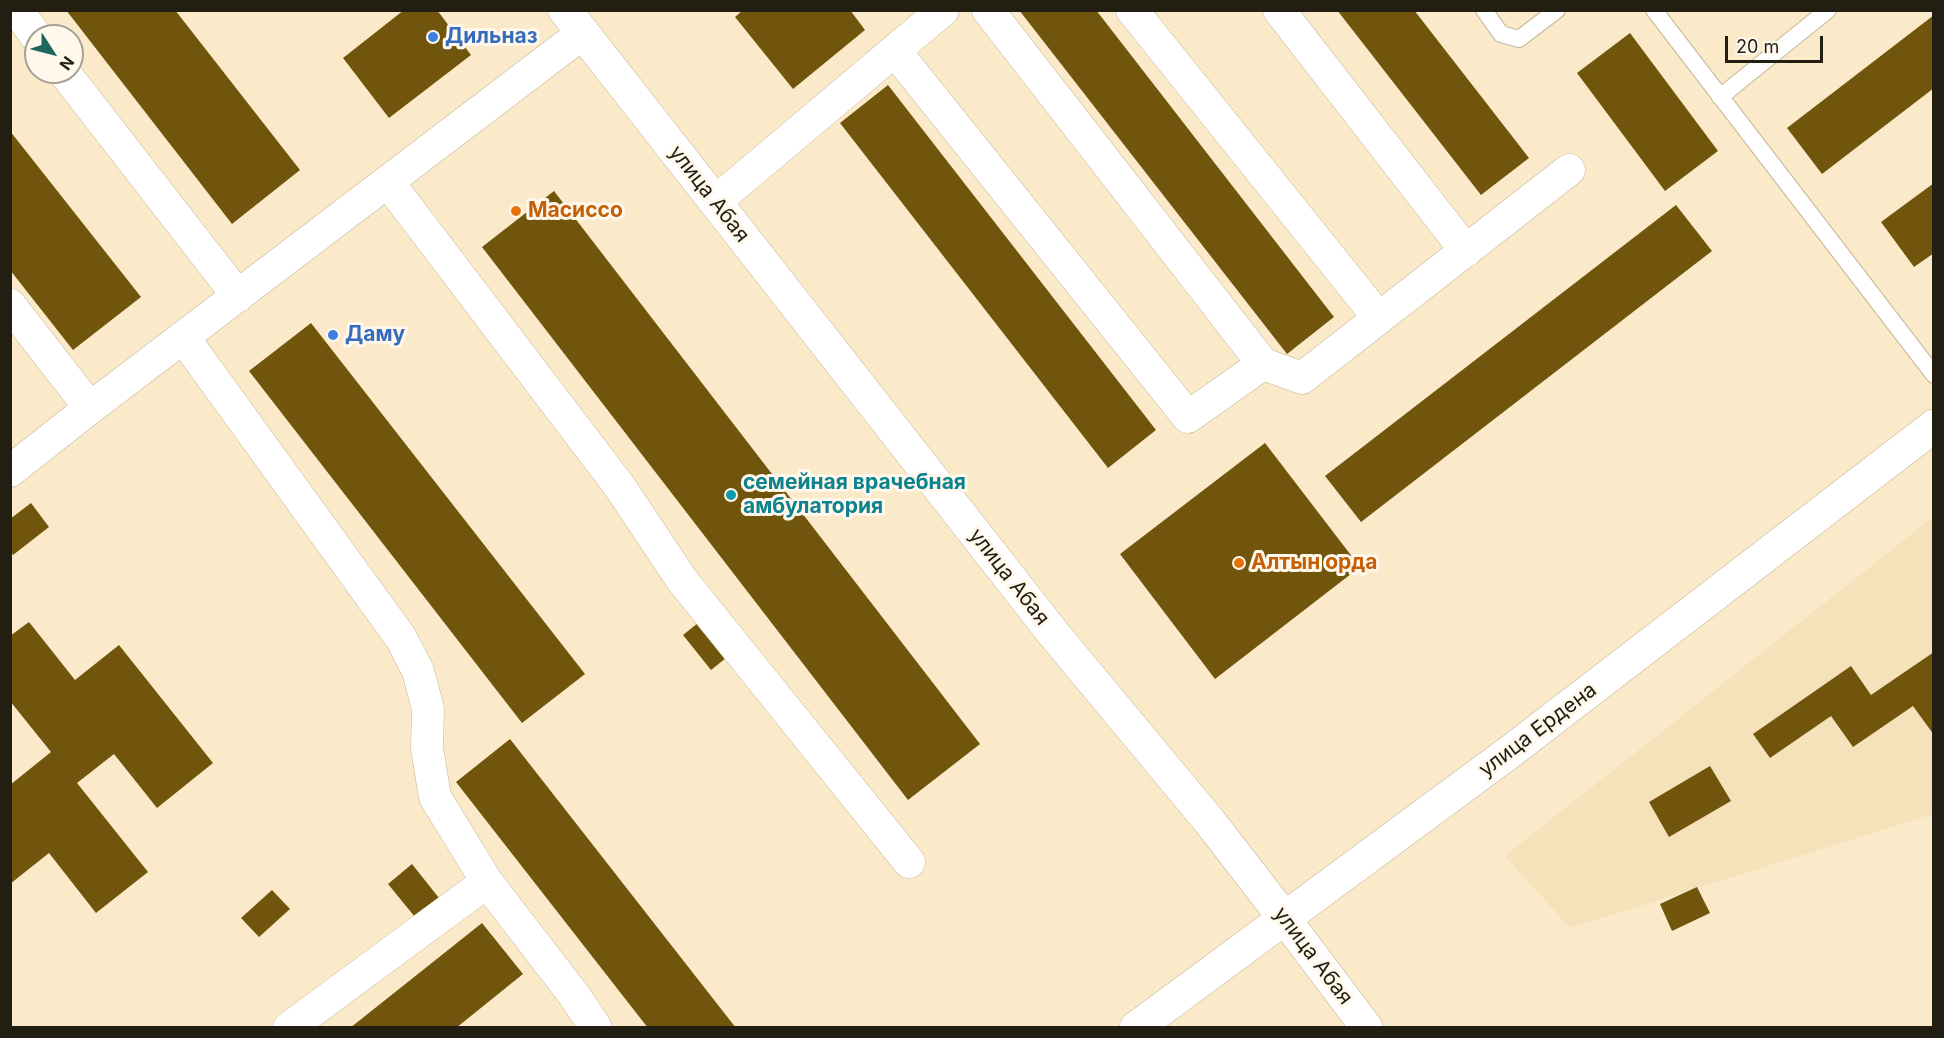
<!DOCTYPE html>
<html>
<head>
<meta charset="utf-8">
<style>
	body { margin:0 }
	#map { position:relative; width:1944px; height:1038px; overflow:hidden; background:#faeaca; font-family:Inter,sans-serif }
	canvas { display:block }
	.frame { position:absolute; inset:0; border:12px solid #231e12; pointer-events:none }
	.north { position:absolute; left:24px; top:24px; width:60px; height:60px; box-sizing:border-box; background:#fff8ec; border:2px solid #a7a195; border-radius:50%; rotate:126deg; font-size:16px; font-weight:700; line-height:24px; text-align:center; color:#231e12 }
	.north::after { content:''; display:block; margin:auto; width:21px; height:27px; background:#1e675d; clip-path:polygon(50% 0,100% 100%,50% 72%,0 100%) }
	.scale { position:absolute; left:1725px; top:36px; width:98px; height:27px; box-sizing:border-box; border:3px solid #231e12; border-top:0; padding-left:8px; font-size:18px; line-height:21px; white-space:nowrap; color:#231e12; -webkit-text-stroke:4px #fff8ec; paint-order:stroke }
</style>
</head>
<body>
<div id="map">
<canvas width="1944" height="1038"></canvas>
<div class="frame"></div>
<div class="north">N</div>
<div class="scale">20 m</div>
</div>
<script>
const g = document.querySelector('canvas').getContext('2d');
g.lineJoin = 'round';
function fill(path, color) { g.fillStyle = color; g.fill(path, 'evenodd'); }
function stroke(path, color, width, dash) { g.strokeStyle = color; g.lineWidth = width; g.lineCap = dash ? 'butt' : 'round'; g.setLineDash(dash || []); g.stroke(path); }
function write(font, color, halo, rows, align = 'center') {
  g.font = font + ' Inter,sans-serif'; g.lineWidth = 6; g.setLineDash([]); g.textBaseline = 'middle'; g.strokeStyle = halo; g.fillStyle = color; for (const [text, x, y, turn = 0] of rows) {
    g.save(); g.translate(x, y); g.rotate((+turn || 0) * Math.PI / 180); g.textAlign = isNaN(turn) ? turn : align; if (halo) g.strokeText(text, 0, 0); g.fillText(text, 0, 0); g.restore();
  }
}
fill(new Path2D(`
	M1933,517v297l-363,114 -65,-72z`), '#f5e1ba');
fill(new Path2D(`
	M66,10h109l125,160 -68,54z
	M404,10h33l34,45 -82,63 -46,-60z
	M743,10h107l15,20 -72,59 -58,-72z
	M1019,10h77l238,307 -47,37z
	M1337,10h77l115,148 -48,37z
	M1934,15v73l-112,86 -35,-46z
	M1630,33l88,118 -53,40 -88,-118z
	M888,85l268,345 -48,38 -268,-345z
	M10,131l131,166 -68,53 -63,-80z
	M1934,183v70l-20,14 -33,-45z
	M554,191l426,553 -72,56 -426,-553z
	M1676,205l36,46 -351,271 -36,-46z
	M311,323l274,351 -63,49 -273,-352z
	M1265,443l95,124 -145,112 -95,-125z
	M31,503l18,24 -36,28 -3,-4v-32z
	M708,615l28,35 -25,20 -28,-35z
	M29,622l46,58 44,-35 94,118 -56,45 -43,-54 -37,29 71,89 -52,41 -47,-60 -39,31v-99l41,-33 -41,-51v-65z
	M1934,652v83l-21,-29 -60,41 -22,-31 -61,42 -17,-24 98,-68 20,29z
	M510,739l226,289h-88l-192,-246z
	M1710,766l21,35 -62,36 -20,-35z
	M412,864l27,34 -24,19 -27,-33z
	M1697,887l13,26 -38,18 -12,-27z
	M272,890l18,19 -31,28 -18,-19z
	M482,923l41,51 -67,54h-106z`), '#71550c');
const service = new Path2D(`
	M1484,10l17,24 18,5 38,-29
	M1654,10l280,365
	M1720,97l108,-87`);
const minor = new Path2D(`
	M17,10l19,26
	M988,10l275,354
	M1132,10l246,307
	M1279,10l187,241
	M895,51l293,366 75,-53 39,14 267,-208
	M64,72l174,224
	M388,182l232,305 62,93 227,282
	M715,202l228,-192
	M10,305l80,103
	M183,337l218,301 17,33 10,38 -1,39 8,49 52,85 87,113 22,33
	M10,471l80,-63 493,-375
	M1285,919l82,109
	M289,1028l198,-146`);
const tertiary = new Path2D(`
	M565,10l488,623 157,189 75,97
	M1136,1028l375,-277 423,-325`);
stroke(service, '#c6b798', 18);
stroke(minor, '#c6b798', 33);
stroke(tertiary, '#c6b798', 34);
stroke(service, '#fff', 16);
stroke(minor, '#fff', 32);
stroke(tertiary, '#fff', 33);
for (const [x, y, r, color] of [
	[433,37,6,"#3f7fe0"],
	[516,211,6,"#e8710a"],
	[333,335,6,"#3f7fe0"],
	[731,495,6,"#0f9aa8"],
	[1239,563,6,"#e8710a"]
]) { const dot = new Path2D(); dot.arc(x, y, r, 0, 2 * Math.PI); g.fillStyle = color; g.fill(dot); stroke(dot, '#fff8ec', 2); }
write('bold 21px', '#366cbe', '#fff8ec', [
	["Дильназ",445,37],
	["Даму",345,335]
], 'left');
write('21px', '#231e12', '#fff8ec', [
	["улица Абая",709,194,52],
	["улица Абая",1009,577,52],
	["улица Ердена",1538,730,-37],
	["улица Абая",1313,956,53]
]);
write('bold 21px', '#c56008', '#fff8ec', [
	["Масиссо",528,211],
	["Алтын орда",1251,563]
], 'left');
write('bold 21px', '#0d838f', '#fff8ec', [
	["семейная врачебная",743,483],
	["амбулатория",743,507]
], 'left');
</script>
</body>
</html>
